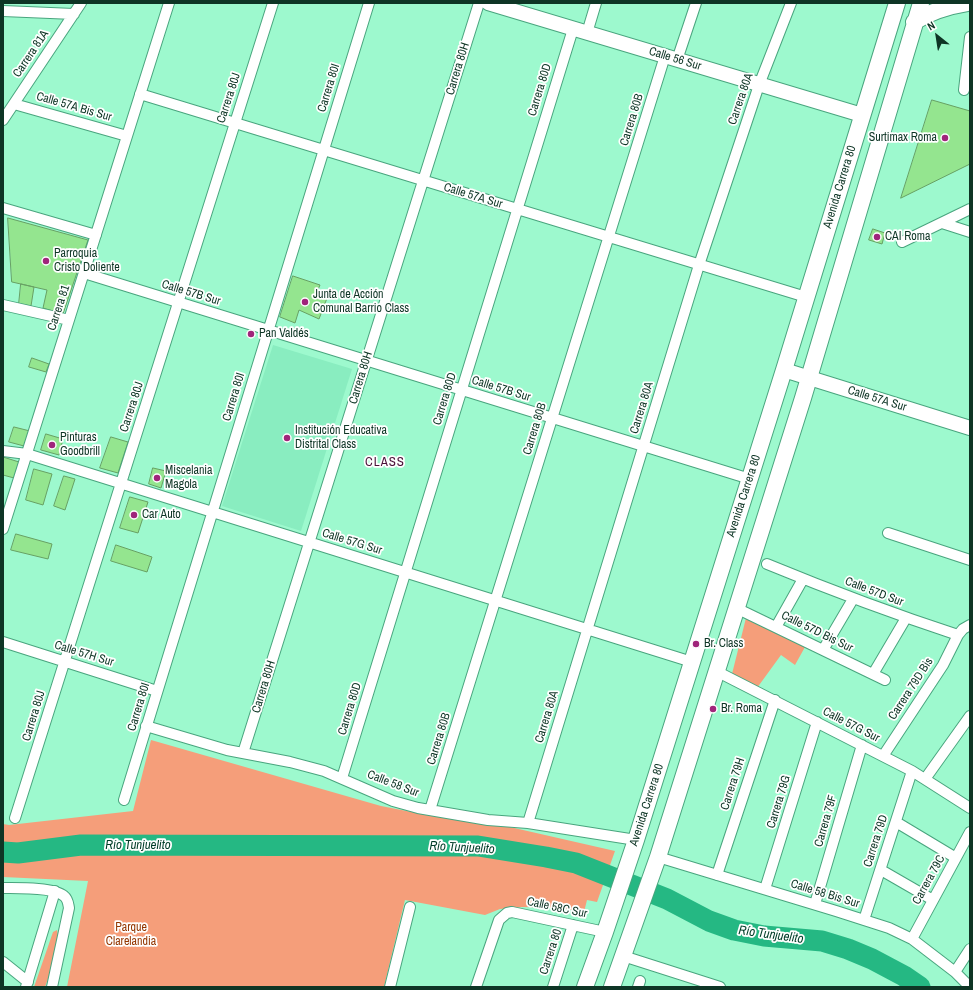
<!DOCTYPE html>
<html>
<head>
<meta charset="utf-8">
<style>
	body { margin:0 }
	#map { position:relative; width:973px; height:990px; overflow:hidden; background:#9df9ce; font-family:"Archivo Narrow",sans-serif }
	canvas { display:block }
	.frame { position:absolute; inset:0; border:4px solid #0e3525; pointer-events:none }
	.north { position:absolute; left:917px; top:16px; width:40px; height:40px; -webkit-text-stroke:3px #fff; paint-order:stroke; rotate:330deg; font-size:11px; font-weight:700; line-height:16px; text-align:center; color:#0e3525 }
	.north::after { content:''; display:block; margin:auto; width:14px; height:18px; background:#0e3525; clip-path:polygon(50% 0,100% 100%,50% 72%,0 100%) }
</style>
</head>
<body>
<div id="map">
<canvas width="973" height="990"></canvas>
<div class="frame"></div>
<div class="north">N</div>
</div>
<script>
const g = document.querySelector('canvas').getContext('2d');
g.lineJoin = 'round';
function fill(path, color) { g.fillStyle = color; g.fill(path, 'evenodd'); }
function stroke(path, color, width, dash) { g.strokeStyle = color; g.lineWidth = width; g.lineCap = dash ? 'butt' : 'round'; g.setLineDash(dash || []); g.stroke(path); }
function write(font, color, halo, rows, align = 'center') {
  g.font = font + ' "Archivo Narrow",sans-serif'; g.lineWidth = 3.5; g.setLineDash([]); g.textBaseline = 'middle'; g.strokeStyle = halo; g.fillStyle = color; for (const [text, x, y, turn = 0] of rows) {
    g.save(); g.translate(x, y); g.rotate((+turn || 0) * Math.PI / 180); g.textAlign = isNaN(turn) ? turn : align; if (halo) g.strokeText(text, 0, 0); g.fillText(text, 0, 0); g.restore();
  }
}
fill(new Path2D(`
	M273,345l79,24 -51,162 -79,-25z`), '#89edc0');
fill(new Path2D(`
	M746,618l59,29 -10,18 -14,-10 -24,33 -25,-14z
	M151,740l230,66 51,10 30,2 26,4 127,29 -18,51 -10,-2 -3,12 -24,-4 -37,-1 -23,2 -15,6 -80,-15 -21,87h-317l21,-106 -85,-4v-53l6,1 124,-14z
	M57,930l1,5 -8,38 -5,14h-11l19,-55z`), '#f59e7a');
stroke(new Path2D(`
	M3,852l15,1 63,-8 397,1 68,11 30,6 91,36 42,22 25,9 30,6 58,5 26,8 24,10 32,17 16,11`), '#25b883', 21);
const building = new Path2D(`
	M932,100l38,11v53l-69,34z
	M8,218l80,22 -25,74 -20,-6 4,-18 -35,-8z
	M873,229l12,4 -3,11 -13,-4z
	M293,276l27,9 -3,7 5,2v-3l7,2 -10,26 -20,-9 -4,13 -15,-6z
	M21,284l13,3 -3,19 -12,-2z
	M32,358l17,6 -3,8 -17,-5z
	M14,427l16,4 -6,15 -15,-4z
	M46,434l17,5 -4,16 -18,-5z
	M111,437l17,5 -10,31 -18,-5z
	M3,457l16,5 -5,16 -11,-3z
	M153,468l13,3 -5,17 -12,-4z
	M34,469l18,5 -9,31 -17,-5z
	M64,476l11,3 -10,31 -11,-4z
	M130,497l18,5 -10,31 -18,-5z
	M16,534l36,10 -4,15 -37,-9z
	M116,545l36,12 -5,15 -36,-11z`);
fill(building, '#94e58f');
stroke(building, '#67a063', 1);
const street = new Path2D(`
	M3,11l71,3
	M587,33l9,-30
	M677,60l19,-57
	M964,90l6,-53
	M140,94l666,203
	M14,104l113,32
	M3,120l78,-117
	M3,208l93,27
	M942,223l28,9
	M902,242l68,-33
	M84,273l666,206
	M3,305l66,15
	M3,451l24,3 665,208
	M3,529l166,-526
	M888,533l82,27
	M767,564c63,26 127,50 191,71l5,-6 7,-4
	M736,608l149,72
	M776,627l27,-48
	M3,642l154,49
	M823,650l30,-51
	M716,671l196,100 58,37
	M873,674l33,-56
	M146,726l81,24 63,12 34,9 69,30 25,7 70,12 40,3 108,17
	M243,753l236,-750
	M883,756l60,-91 15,-30
	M342,778l231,-749
	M925,779l45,-63
	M124,800l245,-797
	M430,810l235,-754
	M15,818l258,-815
	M896,822l60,36
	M528,823l171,-558 60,-180 32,-82
	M658,857l178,54 53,17 23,11 43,33 15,15
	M881,870l52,30
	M717,875l58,-175
	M3,888c15,0 51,-1 61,8 4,3 4,7 5,12l-17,79
	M765,889l52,-167
	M815,904l47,-159
	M864,920l48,-149
	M912,939l58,-107
	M623,956l97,31
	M3,962l25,20
	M955,972l15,-23
	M26,987l29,-96
	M390,987l20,-80
	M476,987l23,-67 8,-7 5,-1 93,20
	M553,987l20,-62
	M638,987l2,-6`);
const secondary = new Path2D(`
	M488,3l374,112
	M784,370l186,58`);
const primary = new Path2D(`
	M914,22c17,-11 34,-16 53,-19
	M585,987l20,-55 31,-92 148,-470 113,-367
	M612,987l46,-130 145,-459 118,-395`);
stroke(street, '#49a57e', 12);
stroke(secondary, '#49a57e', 16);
stroke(primary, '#49a57e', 18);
stroke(street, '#fff', 10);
stroke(secondary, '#fff', 14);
stroke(primary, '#fff', 16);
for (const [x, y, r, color] of [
	[945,138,4,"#a0257b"],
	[877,237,4,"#a0257b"],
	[46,261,4,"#a0257b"],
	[305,302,4,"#a0257b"],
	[251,334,4,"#a0257b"],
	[287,438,4,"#a0257b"],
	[52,445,4,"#a0257b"],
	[157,478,4,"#a0257b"],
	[134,515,4,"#a0257b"],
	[696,644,4,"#a0257b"],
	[713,709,4,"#a0257b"]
]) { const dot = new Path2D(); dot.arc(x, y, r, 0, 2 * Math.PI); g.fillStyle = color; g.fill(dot); stroke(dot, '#fff', 1.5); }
write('12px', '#0e3525', '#fff', [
	["Carrera 81A",31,54,-56],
	["Calle 56 Sur",675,59,17],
	["Carrera 80H",458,69,-73],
	["Carrera 80I",329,88,-73],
	["Carrera 80D",540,90,-73],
	["Carrera 80J",229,98,-72],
	["Carrera 80A",741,99,-71],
	["Calle 57A Bis Sur",74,107,16],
	["Carrera 80B",632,120,-73],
	["Avenida Carrera 80",840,187,-73],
	["Calle 57A Sur",473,196,17],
	["Calle 57B Sur",191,293,17],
	["Carrera 81",59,308,-72],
	["Carrera 80H",361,378,-73],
	["Calle 57B Sur",501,389,17],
	["Carrera 80I",234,397,-73],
	["Carrera 80D",445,399,-73],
	["Calle 57A Sur",877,399,17],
	["Carrera 80J",132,407,-72],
	["Carrera 80A",642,408,-73],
	["Carrera 80B",535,429,-73],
	["Avenida Carrera 80",744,496,-72],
	["Calle 57G Sur",352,542,17],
	["Calle 57D Sur",874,592,21],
	["Calle 57D Bis Sur",817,632,26],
	["Calle 57H Sur",84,654,17],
	["Carrera 80H",264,687,-73],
	["Carrera 79D Bis",911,689,-57],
	["Carrera 80I",139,707,-73],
	["Carrera 80D",350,709,-73],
	["Carrera 80J",34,716,-73],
	["Carrera 80A",547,717,-73],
	["Calle 57G Sur",851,725,27],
	["Carrera 80B",439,739,-73],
	["Calle 58 Sur",393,784,21],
	["Carrera 79H",733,784,-72],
	["Carrera 79G",779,802,-73],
	["Avenida Carrera 80",647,805,-72],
	["Carrera 79F",826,821,-74],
	["Carrera 79D",876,841,-72],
	["Carrera 79C",929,880,-61],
	["Calle 58 Bis Sur",825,894,17],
	["Calle 58C Sur",557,908,12],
	["Carrera 80",551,952,-72]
]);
write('12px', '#0e3525', '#fff', [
	["Surtimax Roma",937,138,"right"],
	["CAI Roma",885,237],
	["Parroquia",54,254],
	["Cristo Doliente",54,268],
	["Junta de Acción",313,295],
	["Comunal Barrio Class",313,309],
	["Pan Valdés",259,334],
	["Institución Educativa",295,431],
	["Distrital Class",295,445],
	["Pinturas",60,438],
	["Goodbrill",60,452],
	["Miscelania",165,471],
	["Magola",165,485],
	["Car Auto",142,515],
	["Br. Class",704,644],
	["Br. Roma",721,709]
], 'left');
write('12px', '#933600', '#fff', [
	["Parque",131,928],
	["Clarelandia",131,942]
]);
g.letterSpacing = '1px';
write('13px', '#4b1139', '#fff', [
	["CLASS",385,463]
]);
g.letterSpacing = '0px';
write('italic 13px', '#003d28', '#fff', [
	["Río Tunjuelito",138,846],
	["Río Tunjuelito",462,848,3],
	["Río Tunjuelito",771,935,8]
]);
</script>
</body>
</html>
